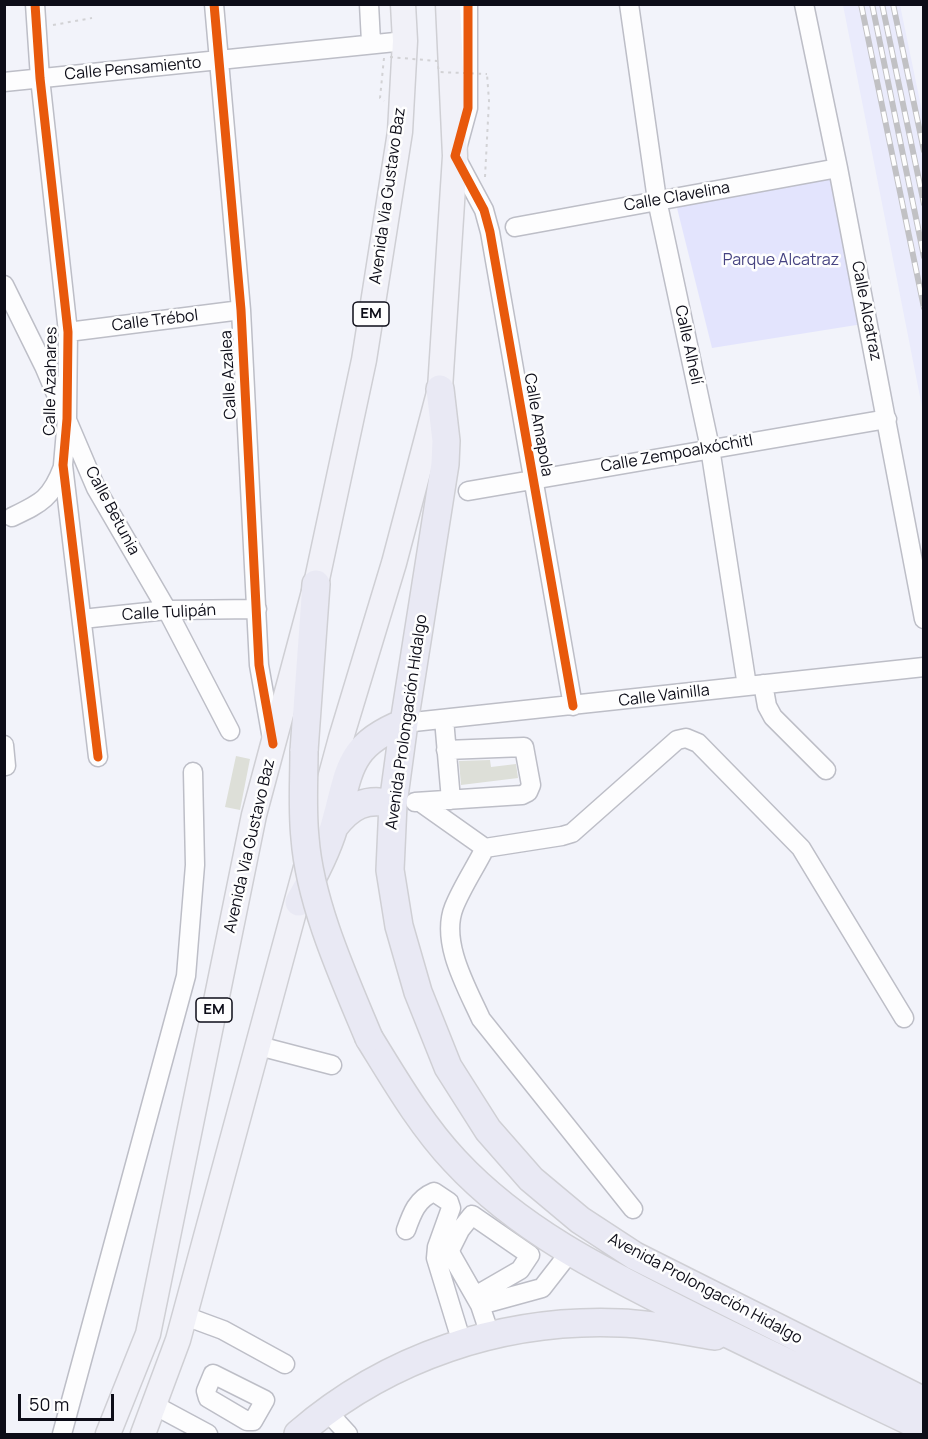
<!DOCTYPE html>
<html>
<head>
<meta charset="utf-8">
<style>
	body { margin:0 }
	#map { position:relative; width:928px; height:1439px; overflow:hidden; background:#f2f3fa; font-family:Manrope,sans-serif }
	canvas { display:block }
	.frame { position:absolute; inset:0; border:6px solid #0d0d18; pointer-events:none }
	.scale { position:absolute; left:18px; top:1394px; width:96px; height:27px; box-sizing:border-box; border:3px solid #0d0d18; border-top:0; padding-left:8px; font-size:18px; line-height:21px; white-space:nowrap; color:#0d0d18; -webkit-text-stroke:4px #fefefe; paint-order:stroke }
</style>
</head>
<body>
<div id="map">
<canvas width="928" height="1439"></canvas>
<div class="frame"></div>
<div class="scale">50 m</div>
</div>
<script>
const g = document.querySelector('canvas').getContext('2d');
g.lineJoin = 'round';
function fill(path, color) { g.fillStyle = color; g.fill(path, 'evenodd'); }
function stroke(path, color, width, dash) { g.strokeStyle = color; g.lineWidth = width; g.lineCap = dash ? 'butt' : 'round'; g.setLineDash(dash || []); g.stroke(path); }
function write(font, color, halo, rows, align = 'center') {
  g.font = font + ' Manrope,sans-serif'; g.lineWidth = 5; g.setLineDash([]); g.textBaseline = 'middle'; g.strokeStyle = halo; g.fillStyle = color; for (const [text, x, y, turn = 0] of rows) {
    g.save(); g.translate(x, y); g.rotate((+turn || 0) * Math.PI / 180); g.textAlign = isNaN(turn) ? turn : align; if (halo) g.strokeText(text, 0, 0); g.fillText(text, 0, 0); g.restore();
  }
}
fill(new Path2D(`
	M843,5h57l23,111v296z`), '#eaebfc');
fill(new Path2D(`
	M838,168l31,155 -157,25 -38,-152z`), '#e3e4fd');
fill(new Path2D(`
	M236,756l14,3 -10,51 -15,-3z
	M490,760l1,7 25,-3 2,14 -57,7 -2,-24z`), '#dddfd8');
const minor = new Path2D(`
	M35,4l5,74 28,254 -1,87 -4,46 35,292
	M214,4l27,306 18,355 13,74
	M369,4l2,38
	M468,4v104l-13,48 29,54 6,22 83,474
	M629,4l28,196 53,248 37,238
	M804,4l34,164 86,451
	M4,82l401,-41
	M515,227l323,-59
	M4,285l40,81 52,122 71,122 63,121
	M68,332l173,-22
	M468,491l419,-72
	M12,517c29,-14 39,-18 51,-50
	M82,619l85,-9 90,-1
	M763,684l4,22 6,11 53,53
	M444,719l7,81
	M404,723l520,-56
	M4,745l2,21
	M415,802l107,-7 6,-3 3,-7 -7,-38 -78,3
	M420,802l65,46 77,-12 10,-3 105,-93 9,-2 12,5 103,105 103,170
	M485,848c-10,20 -23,39 -31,59 -14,35 13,81 27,112l152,190
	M259,1046l73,19
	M406,1230c6,-17 11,-31 28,-38l15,10 2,6 -14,39 -1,11 26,85
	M475,1296l45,-26 10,-15 -58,-40 -12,15 -10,20 2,6 28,49 10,30
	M480,1305l62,-17 28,-36
	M185,1316l38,14 62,34
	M213,1374l52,26 -12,21h-6l-39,-23 -2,-7z
	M154,1405l54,29
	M326,1410l22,24
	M62,1434l124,-458 9,-111 -2,-93`);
const major = new Path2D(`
	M108,1434l40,-100 106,-519 62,-231 48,-224 36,-228 5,-91 -2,-37
	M143,1434l35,-94 163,-602 53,-175 46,-174 15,-233 -7,-152`);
const highway = new Path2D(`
	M440,389l6,52 -1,23 -41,259 -11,81 -3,66 9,56 19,66 30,75 40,63 43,49 49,41 55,36 289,145
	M304,751l12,-167
	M334,827c16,-21 32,-30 59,-23
	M299,902c14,-24 27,-48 35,-75 16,-54 11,-81 70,-104
	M369,1038c26,42 52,87 86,123 66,71 153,113 239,156 76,38 153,74 230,111
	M298,1434c89,-77 205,-116 323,-111 31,1 63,8 94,13`);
stroke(minor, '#bdbec7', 21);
stroke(major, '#cfcfd4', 27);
stroke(highway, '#cfcfd4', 30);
stroke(new Path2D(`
	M53,25l39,-7
	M384,58l-4,40 4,3
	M485,177l4,-76 -2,-27`), '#d2d2d5', 2, [3, 4.5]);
stroke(minor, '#fdfdfe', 18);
stroke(major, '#f1f1f8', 24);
stroke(highway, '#e9e9f4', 27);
const rail = new Path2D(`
	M861,4l63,304
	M872,4l52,253
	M882,4l42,200
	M893,4l31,147`);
stroke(rail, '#c1c1c4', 6);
stroke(rail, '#fefefe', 4, [11]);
const highwayBridge = new Path2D(`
	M304,751c0,29 -2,59 1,87 5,66 39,140 64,200`);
stroke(highwayBridge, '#cfcfd4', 30, []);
stroke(new Path2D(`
	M390,57l47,4 2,11 48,2`), '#d2d2d5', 2, [3, 4.5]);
stroke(highwayBridge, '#e9e9f4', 27);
stroke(new Path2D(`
	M35,4l5,74 28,254 -1,87 -4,46 35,292
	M214,4l27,306 18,355 14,79
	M468,4v104l-13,48 29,54 6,22 83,474`), '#e8590c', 9);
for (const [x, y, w] of [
	[371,314,36],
	[214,1010,36]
]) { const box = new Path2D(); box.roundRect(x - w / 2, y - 12, w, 24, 4.5); g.fillStyle = '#fefefe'; g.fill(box); stroke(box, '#0d0d18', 1.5); }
write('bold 15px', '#0d0d18', null, [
	["EM",371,314],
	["EM",214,1010]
]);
write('16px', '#0d0d18', '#fefefe', [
	["Calle Pensamiento",133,69,-5],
	["Avenida Via Gustavo Baz",388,196,-82],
	["Calle Clavelina",677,197,-10],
	["Calle Alcatraz",866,311,79],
	["Calle Trébol",155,321,-7],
	["Calle Alhelí",688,345,78],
	["Calle Azalea",229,375,-93],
	["Calle Azahares",51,381,-89],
	["Calle Amapola",538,425,80],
	["Calle Zempoalxóchitl",677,454,-10],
	["Calle Betunia",112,511,62],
	["Calle Tulipán",169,613,-3],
	["Calle Vainilla",664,696,-7],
	["Avenida Prolongación Hidalgo",407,722,-82],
	["Avenida Via Gustavo Baz",250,846,-77],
	["Avenida Prolongación Hidalgo",705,1289,28]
]);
write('16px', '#474482', '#fefefe', [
	["Parque Alcatraz",781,261]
]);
</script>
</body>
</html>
